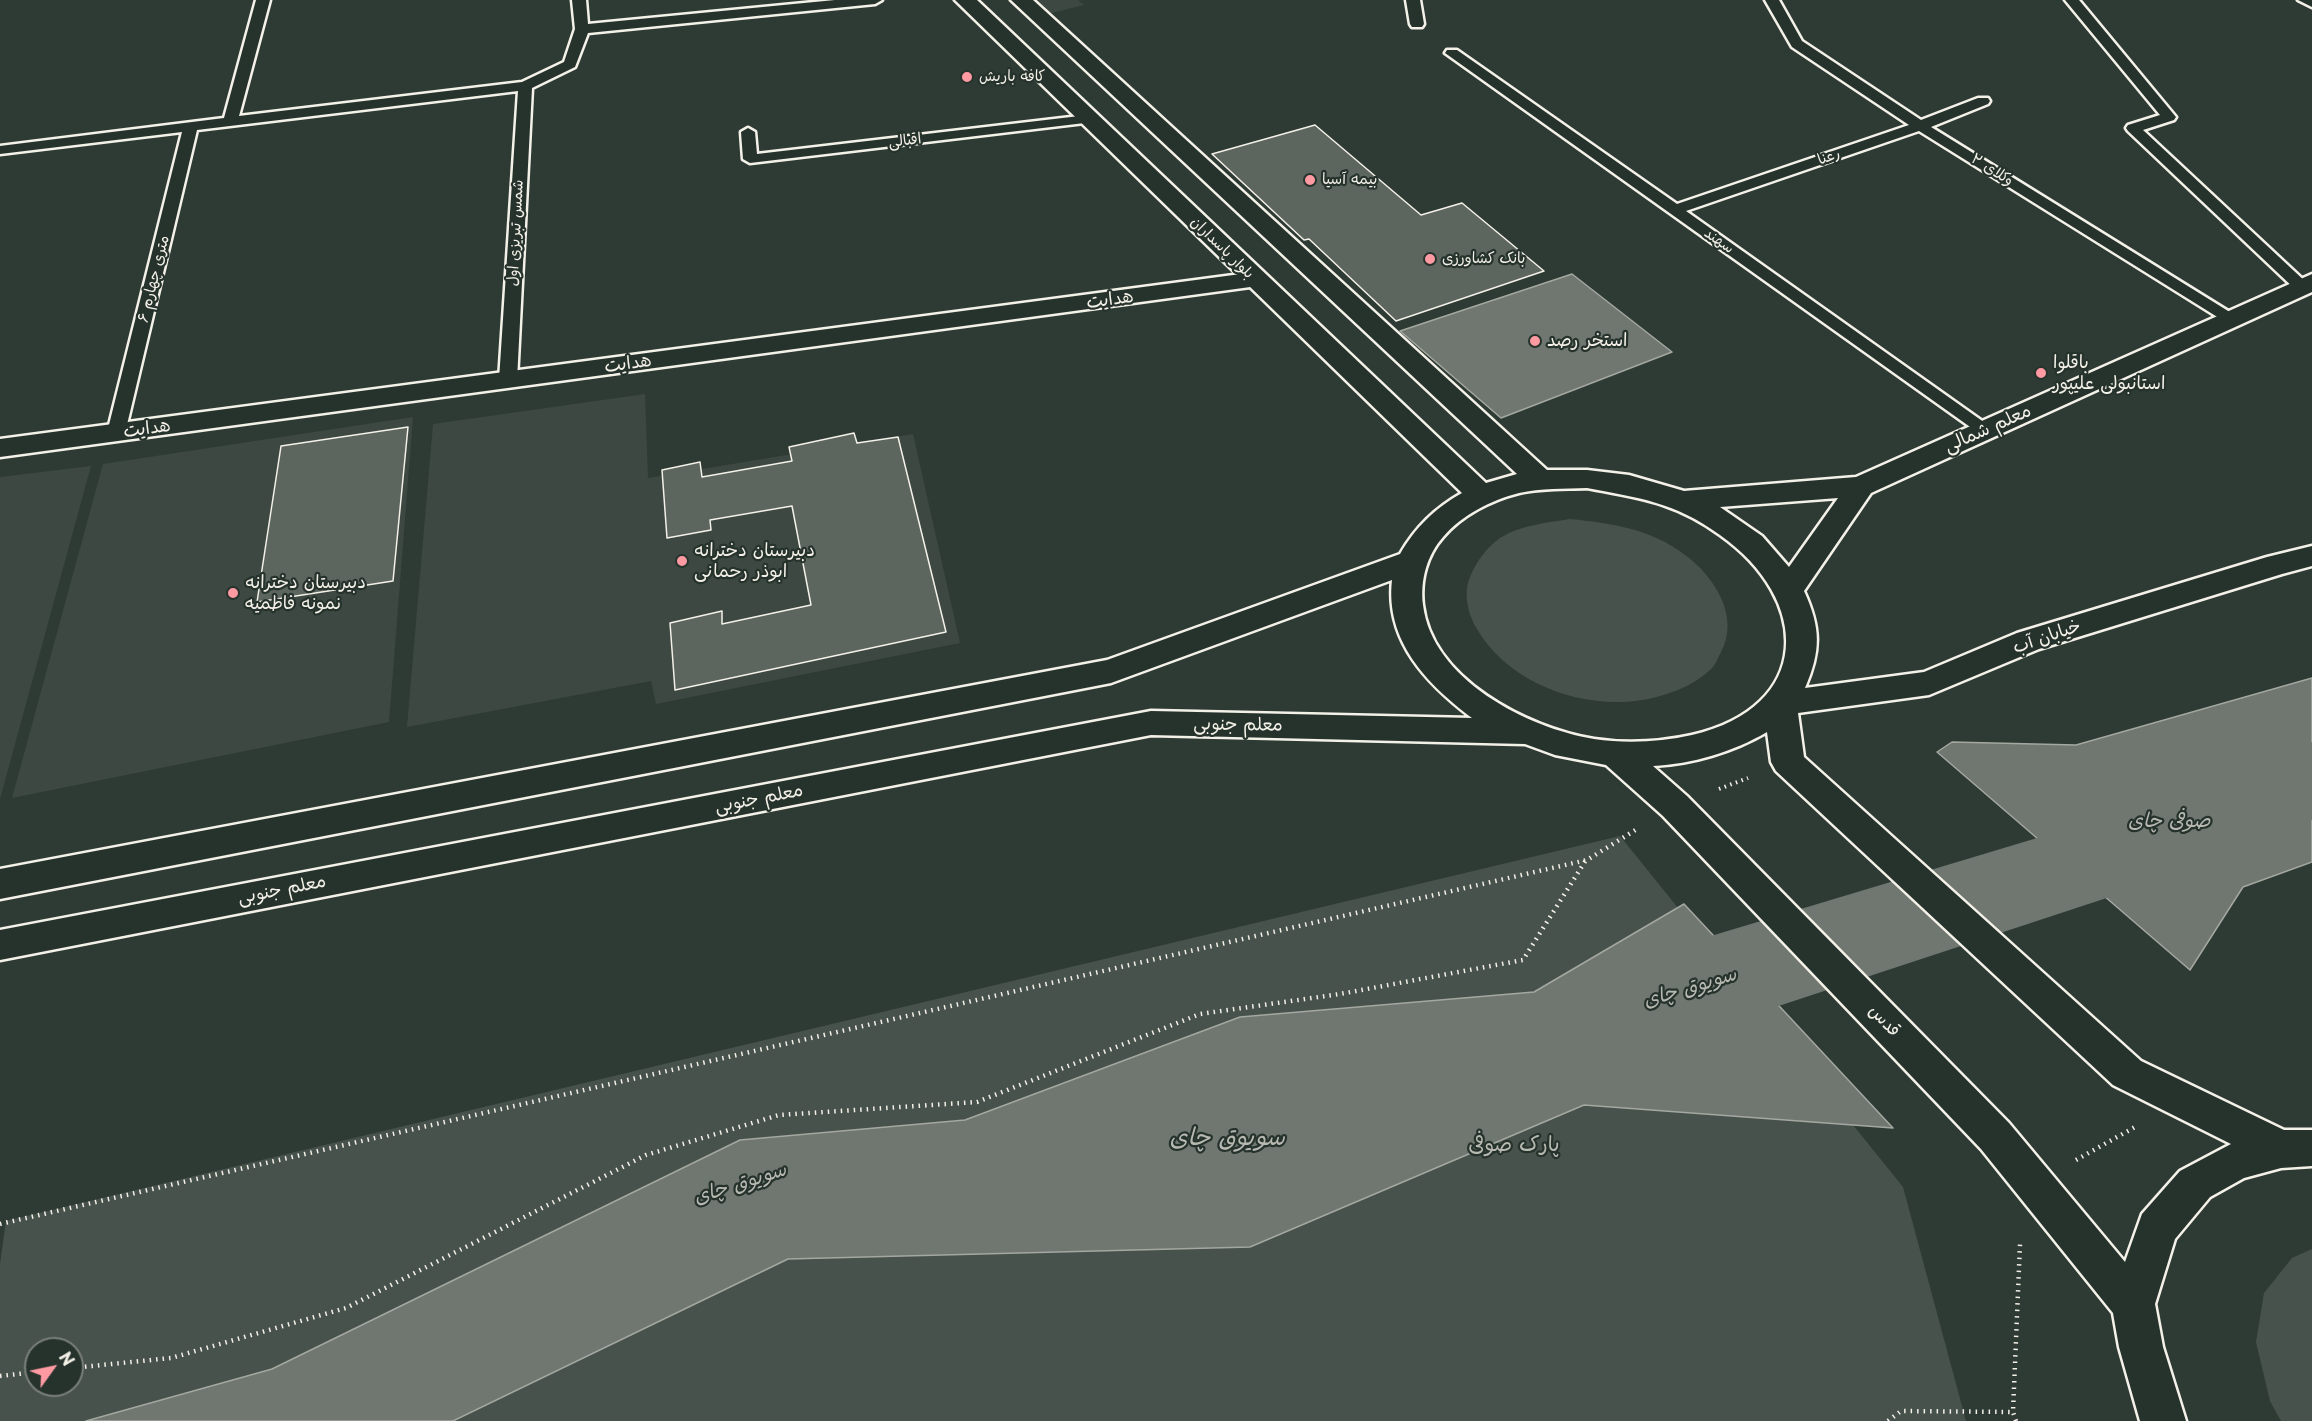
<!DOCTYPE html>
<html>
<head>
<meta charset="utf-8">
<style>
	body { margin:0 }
	#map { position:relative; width:2312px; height:1421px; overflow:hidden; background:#2e3b34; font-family:"Playpen Sans",sans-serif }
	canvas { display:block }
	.north { position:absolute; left:24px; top:1337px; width:60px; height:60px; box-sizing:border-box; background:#26332d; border:2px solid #787f78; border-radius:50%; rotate:57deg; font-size:16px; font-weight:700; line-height:24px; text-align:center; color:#f4f1e8 }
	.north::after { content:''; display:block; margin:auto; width:21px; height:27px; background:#ff9aa2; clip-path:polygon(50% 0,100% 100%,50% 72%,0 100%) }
</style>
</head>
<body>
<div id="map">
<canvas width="2312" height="1421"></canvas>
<div class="north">N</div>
</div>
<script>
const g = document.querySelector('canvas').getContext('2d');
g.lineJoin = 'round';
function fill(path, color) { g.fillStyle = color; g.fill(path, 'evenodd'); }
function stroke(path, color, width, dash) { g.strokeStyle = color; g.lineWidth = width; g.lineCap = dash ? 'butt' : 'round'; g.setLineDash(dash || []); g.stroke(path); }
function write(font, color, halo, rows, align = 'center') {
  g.font = font + ' "Playpen Sans","Playpen Sans Arabic",sans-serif'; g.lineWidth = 4.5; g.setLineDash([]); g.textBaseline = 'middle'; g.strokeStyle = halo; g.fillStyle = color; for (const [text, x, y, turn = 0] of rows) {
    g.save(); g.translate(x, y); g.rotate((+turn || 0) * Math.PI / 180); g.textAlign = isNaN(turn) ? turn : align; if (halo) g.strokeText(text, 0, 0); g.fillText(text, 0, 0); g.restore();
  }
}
fill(new Path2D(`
	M1022,0h56l6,5 -44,11z
	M645,394l3,84 265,-44 47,209 -304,61 -5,-23 -244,46 26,-303z
	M413,417l-24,305 -377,76 91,-334z
	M91,466l-91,333v-322z`), '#3c4841');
fill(new Path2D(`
	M1570,519c40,4 82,10 115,36 30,22 55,62 36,97 -3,5 -5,12 -9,16 -15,15 -32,22 -52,28 -64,19 -149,-8 -183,-67 -9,-15 -14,-35 -7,-52 6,-15 16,-29 30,-39 21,-13 46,-15 70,-19z
	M1620,836l283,351 63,234h-1966v-157l6,-43zM36,1349h36v36h-36z
	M2312,1249v172h-31l-11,-20 -14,-59 8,-49 28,-35z`), '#48524c');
const water = new Path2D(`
	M1572,274l100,78 -171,66 -101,-87z
	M2312,678v184l-69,25 -53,83 -253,-218 15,-10 124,3z
	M1684,904l209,224 -309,-23 -334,142 -462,12 -335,162h-367l186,-52 468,-229 225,-20 275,-103 294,-25z`);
fill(water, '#6f7770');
stroke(water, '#a4a8a0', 1.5);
fill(new Path2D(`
	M2312,742v78l-181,70 -480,158 -29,6 -39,-14 -16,-33 16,-33 39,-14 29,-6 426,-128z`), '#6f7770');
const building = new Path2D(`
	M1315,125l106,90 41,-12 82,68 -148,50 -87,-82 -5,1 -92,-86z
	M408,427l-15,154 -136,21 24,-156z
	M854,433l3,10 41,-6 48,195 -271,58 -5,-67 52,-12v13l89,-19 -19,-99 -82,14 1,10 -44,8 -5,-68 38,-8 2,15 90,-16 -3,-14z`);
fill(building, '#5c655e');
stroke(building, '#f4f1e8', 1.5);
const service = new Path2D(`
	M256,0h14l-31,116 283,-34 42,-20 11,-33 -3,-29h14l2,24 247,-24h47l-7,4 -287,29 -13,34 -43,21 -15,292 -3,4h-12l-3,-4 19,-289 -321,39 -72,303 -3,4h-12l-3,-4 75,-301 -182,22v-8l224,-28z
	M1406,0h14l4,24 -2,3h-10l-2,-3z
	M1765,0h14l23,41 119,79 57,-22h10l2,3 -2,3 -57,23 310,192 -8,5 -6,-1 -308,-192 -233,80 309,219 -3,4h-12l-535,-381 2,-3h10l220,154 232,-79 -117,-78z
	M2065,0h14l97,117 -2,3 -31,10 165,154 2,3 -2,3h-12l-168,-159 -2,-3 2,-3 32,-10z
	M2298,0h14v7z
	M1088,115l7,4 -2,3 -343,41 -7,-4 -2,-27 7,-4 7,4 2,22z`);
const minor = new Path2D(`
	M1256,272l9,3 4,5 -4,5 -1265,172v-18z`);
const tertiary = new Path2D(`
	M955,0h22l509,483 31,-9 -506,-474h22l514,470h40l42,5 55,16 172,-14 456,-203v18l-441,201 -67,98c17,37 17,60 1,97l119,-16 93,-39 250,-76 45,-11v20l-30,8 -243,75 -110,46 -131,18 6,44 337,304 143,69h28v36l-31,2 -37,10 -34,19 -35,42 -20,65 8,43 23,74h-46l-21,-74 -6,-34 -132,-164 -318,-333 -57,-51 -51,-10 -30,-11 -374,-9 -1151,225v-30l1151,-219 321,7c-45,-34 -87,-77 -80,-138l-281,103 -1111,216v-30l1107,-209 293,-106c16,-27 34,-45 62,-61zM1587,488c52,10 88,14 133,47 92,65 93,172 -28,200 -32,7 -65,9 -98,4 -67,-11 -162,-60 -171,-134 -3,-25 4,-50 20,-68 19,-22 48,-37 76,-44 22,-5 45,-4 68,-5zM1838,498l-49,69 -27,-31 -42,-29zM1767,732l4,30 5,9 337,314 118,59 -51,27 -38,43 -17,48 -116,-139 -322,-327 -34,-30c39,-2 80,-14 114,-34z`);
stroke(service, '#f4f1e8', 5);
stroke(minor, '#f4f1e8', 5);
stroke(tertiary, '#f4f1e8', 5);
stroke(new Path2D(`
	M1719,789l29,-11`), '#f4f1e8', 4, [1.5, 4.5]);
stroke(new Path2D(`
	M2076,1160l59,-33
	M0,1224l1587,-364 50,-31
	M72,1368l99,-10 175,-50 300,-153 133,-40 198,-13 223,-88 140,-20 183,-34 63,-100
	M0,1376l36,-4
	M1888,1421l13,-10 112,1
	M2016,1421l-3,-9 7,-168`), '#f4f1e8', 4.5, [1.5, 5]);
fill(service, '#26332d');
fill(minor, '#26332d');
fill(tertiary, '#26332d');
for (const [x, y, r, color] of [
	[967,77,6,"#ff9aa2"],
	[1310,180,6,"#ff9aa2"],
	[1430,259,6,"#ff9aa2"],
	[1535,341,6,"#ff9aa2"],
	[2041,373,6,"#ff9aa2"],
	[682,561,6,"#ff9aa2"],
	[233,593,6,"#ff9aa2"]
]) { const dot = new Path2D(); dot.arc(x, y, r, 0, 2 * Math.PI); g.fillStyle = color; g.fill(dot); stroke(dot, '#26332d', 2); }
write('15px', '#f4f1e8', '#26332d', [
	["کافه باریش",979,77],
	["بیمه آسیا",1322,180],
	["بانک کشاورزی",1442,259]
], 'left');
write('15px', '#f4f1e8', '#26332d', [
	["اقبالی",905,141,-7],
	["رعنا",1829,157,-19],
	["وکلای ۲",1992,170,32],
	["شمس تبریزی اول",516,233,-87],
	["سهند",1719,241,35],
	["بلوار پاسداران",1222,248,44],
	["۶ متری چهارم",154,279,-76]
]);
write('18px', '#f4f1e8', '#26332d', [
	["هدایت",1110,300,-8],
	["هدایت",628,364,-8],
	["هدایت",147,429,-8],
	["معلم شمالی",1988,429,-24],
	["خیابان آب",2047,637,-19],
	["معلم جنوبی",1238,725,1],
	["معلم جنوبی",759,799,-11],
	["معلم جنوبی",282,890,-11],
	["قدس",1884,1021,46]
]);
write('18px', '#f4f1e8', '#26332d', [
	["استخر رصد",1547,341],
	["باقلوا",2053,363],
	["استانبولی علیپور",2053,384],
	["دبیرستان دخترانه",694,551],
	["ابوذر رحمانی",694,572],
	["دبیرستان دخترانه",245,583],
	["نمونه فاطمیه",245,604]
], 'left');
write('italic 20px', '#b8bab2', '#26332d', [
	["صوفی چای",2169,821],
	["سویوق چای",1690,988,-17],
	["سویوق چای",740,1184,-18]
]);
write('21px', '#b8b9b1', '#26332d', [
	["پارک صوفی",1514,1145]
]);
write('italic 24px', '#b8bab2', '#26332d', [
	["سویوق چای",1227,1138]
]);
</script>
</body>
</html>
